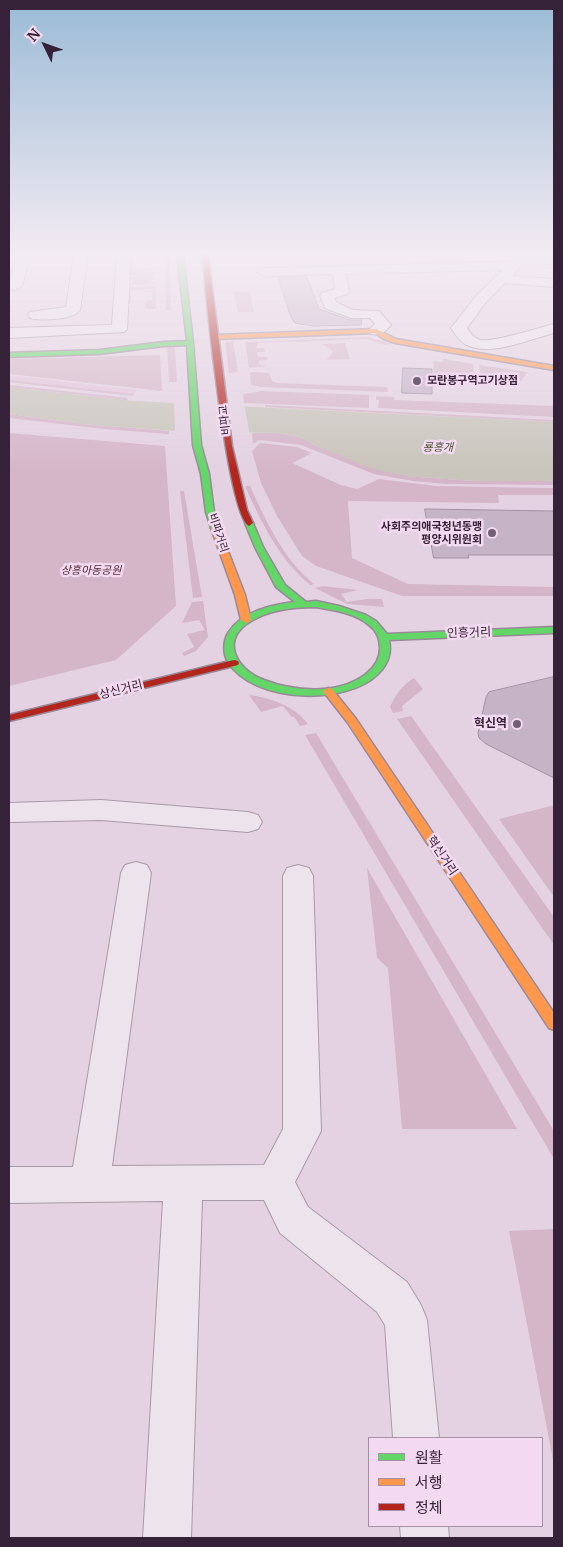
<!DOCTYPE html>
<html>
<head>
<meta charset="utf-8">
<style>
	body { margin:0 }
	#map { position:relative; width:563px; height:1547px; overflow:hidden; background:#e4d2e2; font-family:Merriweather,"Noto Sans KR",serif }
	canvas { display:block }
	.frame { position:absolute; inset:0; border:10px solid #362238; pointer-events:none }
	.legend { position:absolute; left:368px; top:1437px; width:175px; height:90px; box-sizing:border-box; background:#f3daf0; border:1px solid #a790a6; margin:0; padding:6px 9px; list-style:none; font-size:15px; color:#362238 }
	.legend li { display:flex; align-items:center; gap:10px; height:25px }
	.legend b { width:25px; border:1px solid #a790a6 }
	.north { position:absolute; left:20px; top:20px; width:50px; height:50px; -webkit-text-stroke:4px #f3daf0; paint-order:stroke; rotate:312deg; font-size:14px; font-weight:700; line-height:20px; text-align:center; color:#362238 }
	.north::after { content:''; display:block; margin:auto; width:18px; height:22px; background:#362238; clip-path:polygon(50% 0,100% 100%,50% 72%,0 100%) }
</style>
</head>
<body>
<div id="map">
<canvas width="563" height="1547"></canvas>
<div class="frame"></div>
<ul class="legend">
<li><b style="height:6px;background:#63d668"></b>원활</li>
<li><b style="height:6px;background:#ff974d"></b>서행</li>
<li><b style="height:6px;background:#b3261e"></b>정체</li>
</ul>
<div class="north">N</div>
</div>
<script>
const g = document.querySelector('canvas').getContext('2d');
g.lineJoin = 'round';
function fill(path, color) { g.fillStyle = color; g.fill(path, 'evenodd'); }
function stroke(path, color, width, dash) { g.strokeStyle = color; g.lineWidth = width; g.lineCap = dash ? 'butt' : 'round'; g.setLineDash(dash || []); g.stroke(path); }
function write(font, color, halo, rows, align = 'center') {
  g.font = font + ' Merriweather,"Noto Sans KR",serif'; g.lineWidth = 5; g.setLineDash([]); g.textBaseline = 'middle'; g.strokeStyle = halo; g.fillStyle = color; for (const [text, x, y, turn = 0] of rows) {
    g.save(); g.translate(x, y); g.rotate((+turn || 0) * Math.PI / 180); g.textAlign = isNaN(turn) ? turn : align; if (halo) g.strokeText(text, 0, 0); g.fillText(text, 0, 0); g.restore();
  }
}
fill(new Path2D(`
	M9,375l100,12 28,3 -3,4 -125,-14z`), '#e2c4dc');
fill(new Path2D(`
	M164,254h5l2,56h-5z
	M129,268h27l-6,3 6,3 -6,2 6,3 -6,2 6,3 -28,1 7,-4 -6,-2 6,-3 -6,-2 6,-3z
	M156,286v23h-11v-7l7,-2v-11l-21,1v13h-3v-16z
	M234,292h16l4,20h-16z
	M368,337l24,7 -7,1 -18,-6 -109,4 -2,5h8l1,4h-8l1,5h9l1,3 -9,1v3l8,2 -18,2 -4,-26z
	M233,341l5,31 -9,1 -4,-31z
	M345,343l5,16 -23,1 6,-9 -11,-7z
	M167,346h8l2,36h-8z
	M160,355l2,36 -153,-17v-15z
	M444,359l29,5 1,14 -40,-1 -1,-16 9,1z
	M479,365l49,7 -7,9 -41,-3z
	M252,372l17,1 3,8 5,2 110,4 1,5 -127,-5 -10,-2 -1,-12z
	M9,380l125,14 -1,2 -124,-14z
	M9,385l119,13 -1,2 -118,-13z
	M262,391l107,4v13l-125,-5 -1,-9z
	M376,396l18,1v3l160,6v11l-176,-9 1,-8h-3z
	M265,405l289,15v2l-289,-15z
	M9,414l75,10 85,7v3l-65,-5 -95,-11z
	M9,433l156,13 11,160 -60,54 -107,26z
	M252,433h26l22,4 19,10 87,29 67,5h81v4l-108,-1 -33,-3 -39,-7 -73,-29 -42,-5 -6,4z
	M260,443l37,4 15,6 -20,10 49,22 16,4 22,-10 57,7 118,2v7h-56l1,8 -151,-2 4,57 56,26 146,3v9h-152l-86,-30 -14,-10 -25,-40 -16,-33 -9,-32z
	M245,486h5c16,35 33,73 64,98l-4,1c-31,-26 -49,-63 -65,-99z
	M180,491h4l18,106 -9,1z
	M323,586l35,4 -17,4 6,8 20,-3h15l2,8 -37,-3 -32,-16z
	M203,601l5,36 -12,14 -12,5 -2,-3 12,-6 -7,-13 18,-4 -6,-10 -17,3 10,-21z
	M414,678l9,11 -21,17 1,5 -10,2 -3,-6c5,-12 13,-23 24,-29z
	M249,695c22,3 46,11 59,29l-8,2 -6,-9h-2l-9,-11 -22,6z
	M411,716l143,201v28l-157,-226z
	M316,733l238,398v28l-249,-424z
	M551,806l3,1v90l-55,-78z
	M367,868l150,261h-115l-14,-161 -11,-10z
	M554,1229v236l-45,-234z`), '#d5b6c9');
fill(new Path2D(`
	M9,387l125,14 420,21v59h-81l-67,-5 -33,-7 -54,-22 -19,-10 -22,-4 -102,-2 -92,-7 -75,-10z`), '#c9c5bc');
fill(new Path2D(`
	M174,400l70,4 6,31 -75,-1z`), '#e4d2e2');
const building = new Path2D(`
	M278,277h29l12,32 31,11h12l-1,5 -48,1 -18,-3 -4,-6z
	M403,368l29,1v25l-30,-1z
	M425,509l129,2v44h-86l1,3h-35z
	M554,677v101l-68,-34 -7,-6 -1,-5 8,-36 3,-5z`);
fill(building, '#c5b3c6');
stroke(building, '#a291a3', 1);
const street = new Path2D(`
	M17,254h14l-9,32 -7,4 -5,-1 -1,-6z
	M74,254h14l-8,56c-7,10 -39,11 -50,8l-2,-3 2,-3 36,-5z
	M117,254h14l-4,75 -3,3 -115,6v-10l103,-3z
	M512,254h8l3,3 31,-1v8l-33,1 -8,11 41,3v8l-49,-4 -19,19 -19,26c3,5 8,11 14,12 15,2 56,-12 73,-16v9c-25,6 -63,24 -87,12 -7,-3 -11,-10 -16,-17l25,-32 27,-26 -157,4 3,17 -2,3 -12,4 1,4 17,8 26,1 12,14c-6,7 -11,11 -20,9l-3,-3 7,-7 -5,-6h-19l-26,-10 -5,-12 2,-3 13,-4 -2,-15 -69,2 -7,-4 7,-4 244,-6z
	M101,800l147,12 10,3 4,7 -4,7 -10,3 -147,-12 -92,2v-19z
	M136,862l11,3 4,8 -39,293 152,-1 19,-36v-253l4,-8 11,-3 11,3 4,8 8,255 -26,51 13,25 99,75 14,23 6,15 12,118h-46l-8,-113 -8,-13 -97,-79 -16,-33h-62l-11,338h-48l20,-337 -154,2v-36h64l48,-294 4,-8z
	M400,1526h48l1,12h-48z`);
const fast = new Path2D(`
	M177,254h6l10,89 8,102 8,29 5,38 5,16 -4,3 -4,-3 -5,-16 -5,-38 -8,-29 -6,-100 -23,1 -65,8 -90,3v-4l90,-3 65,-8 23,-1z
	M249,520l4,3 10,24 22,38 21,17 10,-1 23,5 27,9 10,6 11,13 167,-7v6l-165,7c3,13 -1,24 -11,34 -32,32 -125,29 -150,-12 -5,-8 -5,-20 0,-29 14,-22 43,-28 67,-31l-19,-15 -21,-40 -10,-24zM316,607c18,3 39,6 53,18 8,6 11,14 11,23 0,11 -5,19 -14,26 -27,21 -71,18 -102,6 -29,-11 -45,-42 -11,-60 19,-11 42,-13 63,-13z`);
const slow = new Path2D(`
	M376,329l20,10 158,27v4l-159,-27 -11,-4 -9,-6 -159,6 -3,-2 3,-2z
	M215,525l4,3 26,67 6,25 -2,2 -3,1 -5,-3 -6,-25 -24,-67z
	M328,688l4,1 24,30 198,294v17l-5,-2 -201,-305 -25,-32z`);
const jam = new Path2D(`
	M203,254h5l24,192 15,64 6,13 -4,3c-21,-9 -45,-239 -46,-272z
	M234,660l4,1 1,2 -1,2 -229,56v-6z`);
stroke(street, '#a99aa9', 2);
stroke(fast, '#998a98', 3);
stroke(slow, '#998a98', 3);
stroke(jam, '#998a98', 3);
fill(street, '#ece3ec');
fill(fast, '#63d668');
fill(slow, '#ff974d');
fill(jam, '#b3261e');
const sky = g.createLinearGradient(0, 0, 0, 470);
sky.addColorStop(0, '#9bbbd6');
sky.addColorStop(0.54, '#f3ebf2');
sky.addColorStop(1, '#f3ebf200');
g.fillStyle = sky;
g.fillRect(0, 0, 563, 470);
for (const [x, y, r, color] of [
	[417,381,5,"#736074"],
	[492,533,5,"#736074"],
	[517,724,5,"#736074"]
]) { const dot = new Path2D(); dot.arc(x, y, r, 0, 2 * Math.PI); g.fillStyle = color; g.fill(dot); stroke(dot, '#f3daf0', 2); }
write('bold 11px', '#362238', '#f3daf0', [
	["모란봉구역고기상점",427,381],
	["사회주의애국청년동맹",482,527,"right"],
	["평양시위원회",482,540,"right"]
], 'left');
write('11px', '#362238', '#f3daf0', [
	["비파교",225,420,-96],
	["비파거리",218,533,72]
]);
write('italic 11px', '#4b5633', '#f3daf0', [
	["룡흥개",438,448]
]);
write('italic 11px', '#532b39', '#f3daf0', [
	["상흥아동공원",91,571]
]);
write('12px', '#362238', '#f3daf0', [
	["인흥거리",469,633,-2],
	["상신거리",121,690,-14],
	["혁신거리",442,856,56]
]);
write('bold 12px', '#362238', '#f3daf0', [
	["혁신역",507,724]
], 'right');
</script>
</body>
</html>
